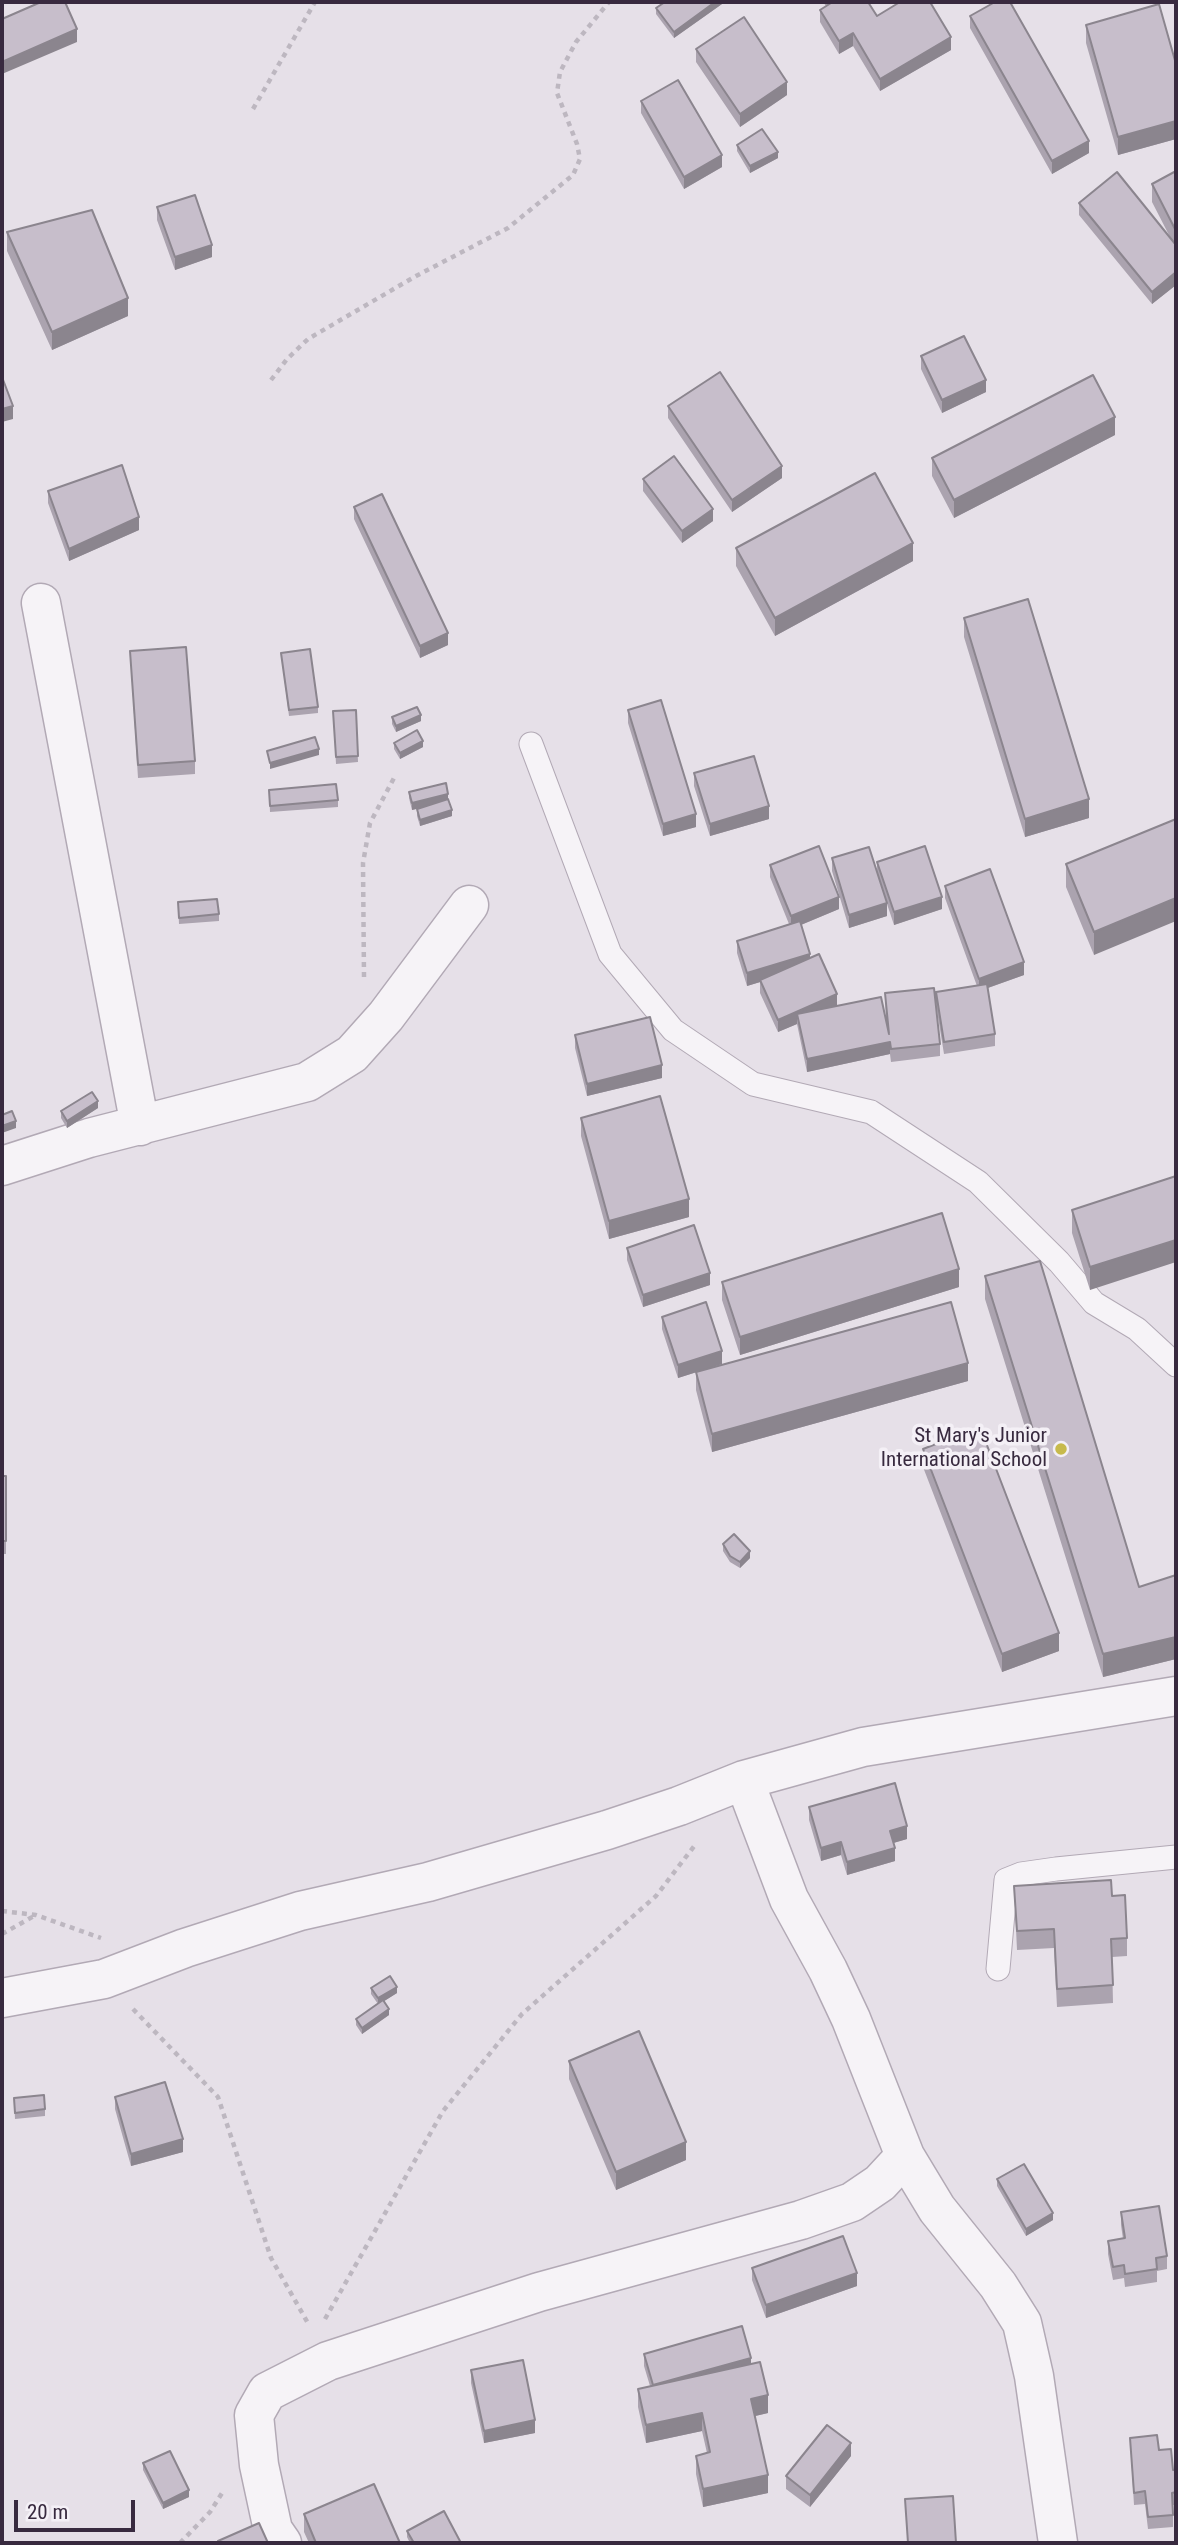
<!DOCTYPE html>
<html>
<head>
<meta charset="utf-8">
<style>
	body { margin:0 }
	#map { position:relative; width:1178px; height:2545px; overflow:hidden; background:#e6e0e8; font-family:"Roboto Condensed",sans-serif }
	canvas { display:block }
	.frame { position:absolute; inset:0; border:4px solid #382a3f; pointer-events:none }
	.scale { position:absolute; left:14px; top:2500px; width:121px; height:32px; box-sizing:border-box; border:4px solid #382a3f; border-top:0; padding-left:9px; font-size:21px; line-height:24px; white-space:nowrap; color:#382a3f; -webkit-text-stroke:5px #f4f0f6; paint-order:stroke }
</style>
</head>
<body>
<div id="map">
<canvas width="1178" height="2545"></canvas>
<div class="frame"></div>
<div class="scale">20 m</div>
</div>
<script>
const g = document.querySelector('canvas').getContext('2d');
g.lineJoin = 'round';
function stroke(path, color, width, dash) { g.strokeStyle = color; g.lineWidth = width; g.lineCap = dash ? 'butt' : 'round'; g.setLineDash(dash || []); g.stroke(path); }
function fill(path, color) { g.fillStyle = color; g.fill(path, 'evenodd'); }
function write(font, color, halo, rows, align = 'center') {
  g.font = font + ' "Roboto Condensed",sans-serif'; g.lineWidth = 7; g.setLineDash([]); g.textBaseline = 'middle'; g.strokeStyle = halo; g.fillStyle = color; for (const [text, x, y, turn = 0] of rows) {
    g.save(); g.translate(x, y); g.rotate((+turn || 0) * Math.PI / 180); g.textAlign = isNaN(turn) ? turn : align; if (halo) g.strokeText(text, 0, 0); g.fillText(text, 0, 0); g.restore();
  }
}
const service = new Path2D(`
	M531,744l79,210 63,76 80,54 118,28 107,70 81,80 35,41 43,26 39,36
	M998,1969l8,-89 15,-6 35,-5 120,-12`);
const minor = new Path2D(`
	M41,603l99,523
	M2,1166l87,-28 218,-56 45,-28 34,-38 83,-111
	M744,1780l45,119 39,71 23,49 54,137 32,53 61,76 24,38 12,53 24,167
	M2,1998l102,-19 81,-31 115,-37 128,-29 179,-52 72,-24 65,-26 119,-33 313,-51
	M282,2543l-9,-13 -14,-65 -5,-50 13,-23 61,-31 211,-69 262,-72 51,-18 28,-19 25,-27`);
stroke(service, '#b2a9b5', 25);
stroke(minor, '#b2a9b5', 41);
stroke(new Path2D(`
	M253,109l62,-107
	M271,380l16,-21 21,-20 108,-63 92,-48 65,-53 7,-16 -3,-15 -20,-51 3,-21 16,-30 33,-40
	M364,977l-1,-114 7,-40 24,-45
	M2,1911l34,4 65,23
	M2,1934l32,-18
	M133,2009l85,88 53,161 38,67
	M325,2319l118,-208 79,-97 134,-118 39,-51
	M180,2543l30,-31 14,-22`), '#bdb7c0', 4.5, [5, 5]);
stroke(service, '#f6f3f7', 23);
stroke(minor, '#f6f3f7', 38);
fill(new Path2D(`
	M722,2v2l-48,34 -18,-24v-6z
	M823,2h45l9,14 74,34 -71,41 -27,-45 -14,8 -19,-32v-12l6,-4z
	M970,16l119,137 -37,21 -82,-146z
	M1086,25l90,39v75l-58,16 -32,-112z
	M696,49l91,46 -47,32 -44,-65z
	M641,101l81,66 -38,22 -43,-76z
	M737,145l41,13 -28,15 -13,-22z
	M1176,171v114l-24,19 -73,-89v-12l91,34 -18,-35v-18z
	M157,207l55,50 -37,13 -18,-50z
	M7,232l121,84 -76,34 -45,-99z
	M921,356l65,36 -44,21 -21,-44z
	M668,406l114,72 -50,34 -64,-94z
	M1115,435l-161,83 -22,-42v-18z
	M643,479l70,42 -31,22 -39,-52z
	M48,491l91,39 -70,31 -21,-58z
	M354,507l94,138 -28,13 -66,-139z
	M736,548l177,13 -138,75 -39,-70z
	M964,618l125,200 -64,19 -61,-200z
	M130,651l65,110v13l-57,4z
	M281,653l37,54v6l-29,3z
	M356,710l2,52 -22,2 -3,-53z
	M628,710l68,117 -33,9 -35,-113z
	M392,717l29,4 -25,11 -4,-8z
	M394,743l29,4 -23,12 -6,-10z
	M694,773l75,46 -59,17 -16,-50z
	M269,790l69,10v7l-68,5z
	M409,792l39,7 4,17 -32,10 -3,-10v-7l10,-3 -15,4 -3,-12z
	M1176,819l-82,136 -28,-68v-23z
	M832,858l45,14v-10l65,47 -48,16 -7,-21v12l-38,12 -17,-57z
	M770,865l69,44 -38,16 9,33 27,48 49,15 -1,-28 55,51v12l-49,6 -1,-8 -83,18 -10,-48 -19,8 -18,-39v-11l-13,4 -10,-33v-12l52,-17 -19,-47z
	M945,886l79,89 -36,13 7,46v12l-51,8 -8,-49v-13l41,-6 -32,-88z
	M178,902l41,12v7l-40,3z
	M575,1035l87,43 -75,18 -12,-48z
	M98,1108l-31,20 -6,-10v-7z
	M581,1118l108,99 -80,22 -28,-103z
	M1176,1176l-86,114 -18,-57v-23z
	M627,1248l83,37 -67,22 -16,-47z
	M985,1276l154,311 37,-12v84l-73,18 -118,-378z
	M722,1282l237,5 -219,68 -18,-55z
	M662,1317l60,47 -44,14 -16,-49z
	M696,1372l272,9 -256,71 -16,-62z
	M923,1449l136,202 -57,21 -79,-205z
	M2,1476h4v78h-4z
	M723,1544l27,14 -10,10 -10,-6 -7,-11z
	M809,1807l98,32 -14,4 2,18 -48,14 -6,-20 -20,6 -12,-41z
	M1014,1886l98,10 15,42v18l-15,1 1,46 -56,4 -3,-59 -37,2z
	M371,1988l26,5 -13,8 5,14 -27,19 -6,-9v-6l22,-15 -7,-10z
	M569,2061l117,99 -70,30 -47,-111z
	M115,2097l68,55 -52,14 -16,-57z
	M14,2098l31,11v7l-30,3z
	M997,2179l56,41 -27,16 -29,-50z
	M1121,2212l46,44v13l-10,2v11l-32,5 -1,-9 -11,2 -5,-26v-13l15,-2 -2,-14z
	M752,2268l105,18 -91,32 -14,-38z
	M644,2354l107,10 17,49 -13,3 13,77 -65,14 -7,-33v-18l11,-3 -5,-22 -56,12 -8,-36v-18l12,-3 -6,-20z
	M471,2370l64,63 -51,10 -13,-60z
	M1130,2438l29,12 14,20h3v35h-3v22l-25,2 -3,-25 -11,1z
	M851,2456l-41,51 -24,-18v-13z
	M143,2463l46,34 -26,12 -20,-39z
	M304,2514l96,29h-91l-5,-11z
	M407,2531l54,12h-51l-3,-6z`), '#aba3af');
fill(new Path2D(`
	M715,2h7v2l-48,34v-6z
	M77,29v13l-75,32v-12z
	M853,33v13l-14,8v-13z
	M951,37v13l-71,41v-12z
	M787,82v13l-47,32v-13z
	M1176,121v18l-58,16v-18z
	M1089,141v12l-37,21v-13z
	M778,152v6l-28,15v-7z
	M722,155v12l-38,22v-12z
	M212,245v12l-37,13v-13z
	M1176,272v13l-24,19v-12z
	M128,298v18l-76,34v-18z
	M986,380v12l-44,21v-13z
	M13,406v13l-11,3v-13z
	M1115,417v18l-161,83v-18z
	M782,466v12l-50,34v-12z
	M713,509v12l-31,22v-12z
	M139,517v13l-70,31v-12z
	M913,543v18l-138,75v-18z
	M448,633v12l-28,13v-12z
	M421,715v6l-25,11v-6z
	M423,741v6l-23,12v-6z
	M319,749v6l-49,14v-6z
	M448,794v7l-36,9v-7z
	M1089,799v19l-64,19v-18z
	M769,806v13l-59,17v-12z
	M452,810v6l-32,10v-6z
	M696,814v13l-33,9v-12z
	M839,897v12l-48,20v-13z
	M942,897v12l-48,16v-13z
	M1176,898v23l-82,34v-23z
	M887,903v13l-38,12v-13z
	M810,954v13l-63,19v-13z
	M1024,962v13l-45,16v-12z
	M837,994v13l-40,7v10l-19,8v-12z
	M890,1042v12l-83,18v-13z
	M662,1065v13l-75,18v-12z
	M98,1101v7l-31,20v-7z
	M16,1121v7l-14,5v-7z
	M689,1199v18l-80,22v-18z
	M1176,1240v22l-86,28v-23z
	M959,1269v18l-219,68v-18z
	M710,1273v12l-67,22v-12z
	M722,1351v13l-44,14v-13z
	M968,1363v18l-256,71v-18z
	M750,1551v7l-10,10v-6z
	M1059,1633v18l-57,21v-18z
	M1176,1637v22l-73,18v-23z
	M907,1826v13l-17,5v-13z
	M841,1842v13l-20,6v-13z
	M895,1848v13l-48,14v-13z
	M397,1987v6l-19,12v-7z
	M389,2009v6l-27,19v-6z
	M183,2139v13l-52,14v-12z
	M686,2142v18l-70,30v-18z
	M1053,2213v7l-27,16v-7z
	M857,2273v13l-91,32v-13z
	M751,2358v13l-98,14z
	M768,2395v18l-17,4v-18z
	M702,2413v18l-56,12v-18z
	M535,2420v13l-51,10v-12z
	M851,2443v13l-41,51v-12z
	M768,2475v18l-65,14v-18z
	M189,2490v7l-26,12v-6z`), '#8b858e');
const building = new Path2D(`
	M41,2h24l12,27 -75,33v-43z
	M665,2h50l-41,30 -18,-24z
	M831,2h37l9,14 23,-14h30l21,35 -71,42 -27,-46 -14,8 -19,-31 11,-7z
	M995,2h15l79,139 -37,20 -82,-145z
	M1159,4l17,60v57l-58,16 -32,-112z
	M744,17l43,65 -47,32 -44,-65z
	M678,80l44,75 -38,22 -43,-76z
	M762,129l16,23 -28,14 -13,-21z
	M1176,171v60l-24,-47z
	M1117,172l59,73v27l-24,20 -73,-89z
	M195,195l17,50 -37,12 -18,-50z
	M92,210l36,88 -76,34 -45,-100z
	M964,336l22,44 -44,20 -21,-44z
	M720,372l62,94 -50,34 -64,-94z
	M1093,375l22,42 -161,83 -22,-42z
	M2,377l11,29 -11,3z
	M674,456l39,53 -31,22 -39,-52z
	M122,465l17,52 -70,32 -21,-58z
	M875,473l38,70 -138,75 -39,-70z
	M382,494l66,139 -28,13 -66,-139z
	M1028,599l61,200 -64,20 -61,-201z
	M186,647l9,114 -57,4 -8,-114z
	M310,649l8,58 -29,3 -8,-57z
	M661,700l35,114 -33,10 -35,-114z
	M417,707l4,8 -25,11 -4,-9z
	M356,710l2,46 -22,1 -3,-46z
	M417,730l6,11 -23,12 -6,-10z
	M315,737l4,12 -49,14 -3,-12z
	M754,756l15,50 -59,18 -16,-51z
	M446,783l2,11 -36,9 -3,-11z
	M336,784l2,16 -68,6 -1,-16z
	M448,799l4,11 -32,10 -3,-11z
	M1176,819v79l-82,34 -28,-68z
	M819,846l20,51 -48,19 -21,-51z
	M925,846l17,51 -48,15 -17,-50z
	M869,847l18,56 -38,12 -17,-57z
	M990,869l34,93 -45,17 -34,-93z
	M217,899l2,15 -40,4 -1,-16z
	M800,921l10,33 -63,19 -10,-32z
	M819,954l18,40 -59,26 -18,-40z
	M987,984l8,50 -51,8 -8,-50z
	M934,988l6,56 -49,5 -1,-7 -83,17 -10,-45 84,-17 8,37 -4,-41z
	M650,1017l12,48 -75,19 -12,-49z
	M92,1092l6,9 -31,20 -6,-10z
	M660,1096l29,103 -80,22 -28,-103z
	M12,1111l4,10 -14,5v-11z
	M1176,1176v64l-86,27 -18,-57z
	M942,1213l17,56 -219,68 -18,-55z
	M694,1225l16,48 -67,22 -16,-47z
	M1040,1261l99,326 37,-12v62l-73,17 -118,-378z
	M706,1302l16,49 -44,14 -16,-48z
	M951,1302l17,61 -256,71 -16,-62z
	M980,1427l79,206 -57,21 -79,-205z
	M2,1476h4v65h-4z
	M734,1534l16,17 -10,11 -10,-6 -7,-12z
	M895,1783l12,43 -17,5 5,17 -48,14 -6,-20 -20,6 -12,-41z
	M1111,1880l1,16 13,-1 2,43 -16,1 2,46 -56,4 -3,-60 -37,2 -3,-45z
	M390,1976l7,11 -19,11 -7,-10z
	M383,2000l6,9 -27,19 -6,-9z
	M639,2031l47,111 -70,30 -47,-111z
	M165,2082l18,57 -52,15 -16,-57z
	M44,2095l1,14 -30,4 -1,-15z
	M1024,2164l29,49 -27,16 -29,-50z
	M1159,2206l8,50 -11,2 1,11 -32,5 -1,-9 -11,2 -5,-26 17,-3 -4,-26z
	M843,2236l14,37 -91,32 -14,-37z
	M742,2326l9,32 -98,27 -9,-31z
	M523,2360l12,60 -51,11 -13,-61z
	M760,2362l8,33 -17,4 17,76 -65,14 -7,-33 14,-4 -8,-39 -56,12 -8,-36z
	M827,2425l24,18 -41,52 -24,-19z
	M1157,2435l2,15 12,-1 2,21h3v22l-4,1 1,22 -25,2 -3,-26 -11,2 -4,-55z
	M170,2451l19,39 -26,13 -20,-40z
	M374,2484l26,59h-84l-12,-29z
	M953,2496l3,47h-48l-3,-44z
	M444,2511l17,32h-47l-7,-12z
	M259,2523l9,20h-49l-1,-2z`);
fill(building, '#c7becb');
stroke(building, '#8b858e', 2);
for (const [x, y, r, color] of [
	[1061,1449,7,"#c7ba4c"]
]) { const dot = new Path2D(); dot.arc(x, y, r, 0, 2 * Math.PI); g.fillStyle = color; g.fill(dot); stroke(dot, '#f4f0f6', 2.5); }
write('21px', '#382a3f', '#f4f0f6', [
	["St Mary's Junior",1047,1437],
	["International School",1047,1461]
], 'right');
</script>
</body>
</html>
